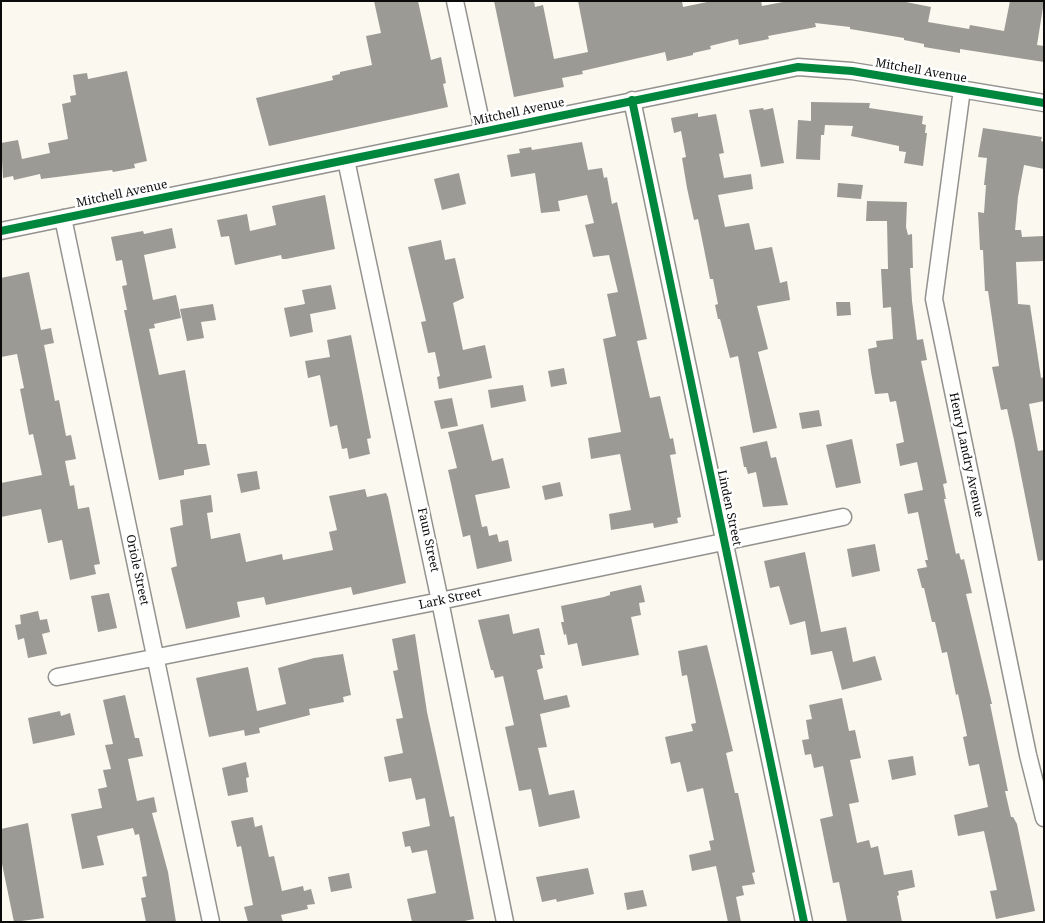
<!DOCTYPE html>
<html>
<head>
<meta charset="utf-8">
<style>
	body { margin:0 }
	#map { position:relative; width:1045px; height:923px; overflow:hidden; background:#faf8ef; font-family:"Noto Serif",serif }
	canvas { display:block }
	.frame { position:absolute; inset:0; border:2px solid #0b0b0b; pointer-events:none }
</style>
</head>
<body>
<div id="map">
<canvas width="1045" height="923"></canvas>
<div class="frame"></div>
</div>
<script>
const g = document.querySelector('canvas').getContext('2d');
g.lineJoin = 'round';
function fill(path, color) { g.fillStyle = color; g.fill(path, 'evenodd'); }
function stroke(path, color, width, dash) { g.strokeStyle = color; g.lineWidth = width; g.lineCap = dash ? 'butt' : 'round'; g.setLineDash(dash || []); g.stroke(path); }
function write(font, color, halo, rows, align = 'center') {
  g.font = font + ' "Noto Serif",serif'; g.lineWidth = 5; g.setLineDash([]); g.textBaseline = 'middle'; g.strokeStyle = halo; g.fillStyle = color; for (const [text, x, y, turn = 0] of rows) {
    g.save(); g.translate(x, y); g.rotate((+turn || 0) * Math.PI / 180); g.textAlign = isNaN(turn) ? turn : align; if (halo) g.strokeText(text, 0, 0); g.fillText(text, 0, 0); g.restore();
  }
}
fill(new Path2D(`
	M374,1h44l13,59 10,-3 5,26 -3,1 5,23 -179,39 -13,-48 77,-18 -1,-4 8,-2v-2l32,-7 -6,-29 15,-3z
	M494,1h40l1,6 8,-2 11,54 34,-7 -10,-51h104l1,6 29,-6h49l1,5 26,-5h113l30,6 -3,15 41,7 1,-4 34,6 6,-30h34l-7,44 7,1v16l-84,-13v4l-36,-6v-3l-20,-4v-2l-54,-9v-2l-35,-4 1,4 -48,9 1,3 -30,6 -1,-6 -28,7 1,3 -18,4v2l-26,6 -2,-9 -83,19 1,3 -21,4 2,9 -50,10z
	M127,71l20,90 -13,3 1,4 -22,4 -1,-2 -71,9 -1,-5 -26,6 -1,-4 -10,2 -2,-35 17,-3 4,19 28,-6 -2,-10 20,-4 -6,-35 9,-2 -1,-6 6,-1 -3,-20 14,-2 1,6z
	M811,102l59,1 -1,5 54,8 -1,8 4,1 -1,8h2l-4,33 -19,-3 2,-11 -7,-1v-5l-48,-10 2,-10 -28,-1 -1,10h-3l-1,25 -24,-1 2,-39 13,1z
	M763,108l1,2 9,-2 11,55 -23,4 -12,-57z
	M698,113v4l18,-3 8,39 -5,1 5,24 27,-4 2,15 -35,6 7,32 24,-4 6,27 17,-3 8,36 7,-2 3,19 -33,6 11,43 -10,3 19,76 -24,5 -15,-77 -8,2 -10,-39h-2l-3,-14 3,-1 -5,-25h-3l-12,-60 -4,1 -7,-32 -5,-30 4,-1 -5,-26 -7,2 -3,-15z
	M983,128l59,9 -1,4 3,1v27l-20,-4 -6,32 -3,33h6l1,7 22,-1v25l-28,1 2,42 12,1 11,73 3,-1v24l-15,3 9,47 6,-1v110l-6,1 -24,-121 -7,-31 -6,1 -9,-43 7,-1 -11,-75h-3l-2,-41h-3l-2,-38 6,1 2,-28h-2l3,-27 -9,-1z
	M582,142l6,28 14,-2 2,10 3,-1 5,27 5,-2 30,137 -10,2 13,57 10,-2 10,43 3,-1 3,16 -6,1 11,62 -4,1 1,5 -24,5 -1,-5 -42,7 -2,-16 22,-4 -11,-56 -29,5 -3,-21 33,-6 -18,-93 13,-3 -9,-42 11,-2 -9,-37 -16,2 -8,-32 9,-2 -7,-28 -29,6 2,10 -19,2 -6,-40 -24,4 -4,-22 13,-2 -1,-4 12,-2 1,3z
	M459,173l7,31 -24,6 -8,-31z
	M838,183l25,2 -2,14 -24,-2z
	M325,195l10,54 -49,10h-4l-1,-4 -46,10 -6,-29 -8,1 -4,-17 30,-6 3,17 26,-6 -4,-19z
	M867,201l40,1 -1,25 2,8 4,-1 1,34h-3l2,33 5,39 6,-1 4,21 -6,1 26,122 -4,1 3,15h-2l12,55 3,-1 2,7 3,-1 8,34 -6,1 26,110h-2l18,87h-3l6,26h2l4,7 18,87 -39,8 -6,-28 7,-1 -13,-59 -26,5 -4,-21 34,-8 -9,-43 -10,2 -6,-29 4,-1 -9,-42 -2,1 -9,-43 -5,1 -7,-31h-3l-8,-34h-2l-5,-19 10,-2 -2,-7h3l-10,-48 -10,2 -4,-20 19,-4 -6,-28 -17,4 -4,-22 8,-2 -8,-41 -6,1 -2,-9 -13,1 -4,-22 -3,-23 9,-2 -1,-6 17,-2 -2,-32 -8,1 -2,-39h7l-1,-48h-21z
	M172,228l4,20 -32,7 9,45 23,-5 5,23 -27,6 1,4 -6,1 10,46 26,-5 13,74h8l4,21 -26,5v5l-25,5 -35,-170h3l-5,-24 5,-1 -5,-25 -6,1 -5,-24 32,-6 1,3z
	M441,240l4,20 10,-2 9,40 -11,5 10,47 22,-5 7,33 -53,11 -2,-12 3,-1 -5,-24 -7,1 -7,-31 5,-1 -18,-74z
	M29,272l12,58 10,-2 3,15 -10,2 11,56 4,-1 7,36 5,-1 5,24 -11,2 5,25 4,-1 4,24 11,-2 11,57 -6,1 2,9 -26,6 -8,-40 -14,3 -7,-34 -40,8v-34l41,-8 -9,-41 -4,1 -9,-46 4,-1 -7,-34 -16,3v-79z
	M331,285l5,24 -26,5 3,18 -23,5 -6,-29 21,-4 -3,-14z
	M836,302h14l1,13 -14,1z
	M213,304l3,16 -15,2 3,16 -17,3 -7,-32z
	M351,335l20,103 -4,1 3,15 -21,5 -2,-11 -5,1 -5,-24 -7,2 -10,-52 -12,3 -3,-17 25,-4 -3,-17z
	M564,368l3,16 -16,3 -3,-16z
	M523,385l3,16 -35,7 -3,-18z
	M452,398l6,28 -17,3 -7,-28z
	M819,410l3,16 -20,3 -3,-16z
	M483,424l9,37 11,-3 7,30 -35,7 7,32 5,-1 2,10 8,-2 2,8 9,-2 4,21 -35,8 -7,-34 -7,2 -15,-67 9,-2 -9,-36z
	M852,439l9,44 -25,5 -10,-43z
	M767,441l4,17 5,-1 12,48 -25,2 -7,-35 -8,2 -2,-7h-2l-4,-20z
	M257,471l3,18 -19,4 -4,-19z
	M560,482l3,14 -18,4 -3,-14z
	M365,489l2,8 19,-4 2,4 18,86 -53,12 -2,-8 -85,18 -2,-8 -27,5 3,15 -54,12 -15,-61 6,-2 -7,-38 13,-3 -3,-25 31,-5 2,17 -6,1 4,26 29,-6 6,29 36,-8 1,6 50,-10 -4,-18 8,-2 -8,-34z
	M875,544l5,27 -28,6 -5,-28z
	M805,552l16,80 25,-5 7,35 22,-6 7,24 -40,10 -10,-39 -21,4 -6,-34 -15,4 -11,-39 -9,2 -6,-27z
	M641,585l4,17 -6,1 2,12 -10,2 8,38 -57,11 -5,-23 -9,2 -2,-11 -2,1 -3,-13h3l-3,-16 43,-9 6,-2v-3z
	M109,593l8,35 -19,4 -7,-36z
	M38,611l2,9 7,-1 3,13 -8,2 5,20 -19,4 -4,-20 -6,2 -3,-15 6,-1 -1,-9z
	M509,614l4,20 26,-6 6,27h-5l3,13 -6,2 7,30 23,-5 3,12 -30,7 7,33 -9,1 11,47 25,-5 6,28 -41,9 -8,-38 -12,2 -14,-64 9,-2 -11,-49 -8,2 -2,-8h-2l-13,-50z
	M415,634l12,78 23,105 4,-1 20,103 -14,3h-48l-5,-23 29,-6 -9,-43 -15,3 -2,-7 -5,1 -3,-15 28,-6 -5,-28 -9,2 -5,-22 -22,4 -5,-25 19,-4 -7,-34 7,-1 -10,-47 5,-1 -6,-31z
	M707,645l26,106 -7,2 9,40h3l17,79 -3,1 3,11 -13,2 2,9 -8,2 5,25h-13l-12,-56 -24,5 -3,-16 22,-5 -2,-9 5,-1 -11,-52 -16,4 -7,-30 -9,2 -6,-27 28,-6 -2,-7 5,-1 -9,-48 -5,1 -4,-25z
	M343,654l8,41 -8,2 1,5 -35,7 1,6 -51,13 1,5 -15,3 -1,-6 -35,7 -13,-59 52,-11 9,44 29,-7 -8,-36 36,-10z
	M125,695l10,43h4l4,18 -15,3 9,42 17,-4 3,15 -5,1 16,59 8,50h-30l-5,-24 5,-1 -4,-20 5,-1 -8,-42 -4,1 -2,-7 -36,8 7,29 -22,4 -11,-55 31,-6 -4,-19 9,-2 -4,-17 8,-1 -6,-24 8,-1 -10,-44z
	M842,698l7,33 6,-1 6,28 -11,2 9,42 -10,2 8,39 12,-3 2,8 7,-2 6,29 28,-5 3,17 -17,4 1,4 -2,1 5,26h-55l-8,-40 -6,1 -13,-64 13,-3 -10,-50 -9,2 -3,-14 -6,1 -3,-15 7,-1 -3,-19 6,-1 -3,-14z
	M60,711l1,5 9,-3 5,22 -42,9 -5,-26z
	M913,756l3,19 -24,5 -4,-20z
	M246,762l3,15 -3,1 2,14 -20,4 -6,-28z
	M253,817l2,10 7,-2 7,32 5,-1 8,35 21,-5 1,5 7,-2 4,15 -8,1 1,4 -27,6 2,7h-35l-4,-15 9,-2 -12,-59 -4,1 -6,-26z
	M28,823l16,95 -30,4 -13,-63v-30z
	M588,868l6,26 -37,8 -1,-3 -14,3 -6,-25z
	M349,873l3,15 -21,4 -3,-15z
	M643,890l4,16 -20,4 -3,-17z`), '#9c9a95');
const minor = new Path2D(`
	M455,1l28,130
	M962,89l-28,210 94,456 16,63
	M632,100l172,822
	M346,160l94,441 65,321
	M63,218l148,704
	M1,231l797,-164 54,4 192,32
	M57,677l383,-76 403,-84`);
stroke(minor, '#93928e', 19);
stroke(minor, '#fefefd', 16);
stroke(new Path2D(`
	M632,100l172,822
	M1,231l797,-164 54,4 192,32`), '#00873e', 8);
write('12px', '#0b0b0b', '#fff', [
	["Mitchell Avenue",921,71,10],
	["Mitchell Avenue",519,112,-12],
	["Mitchell Avenue",122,194,-12],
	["Henry Landry Avenue",966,455,78],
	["Linden Street",729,508,78],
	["Faun Street",428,540,78],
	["Oriole Street",137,570,78],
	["Lark Street",450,599,-12]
]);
</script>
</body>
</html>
